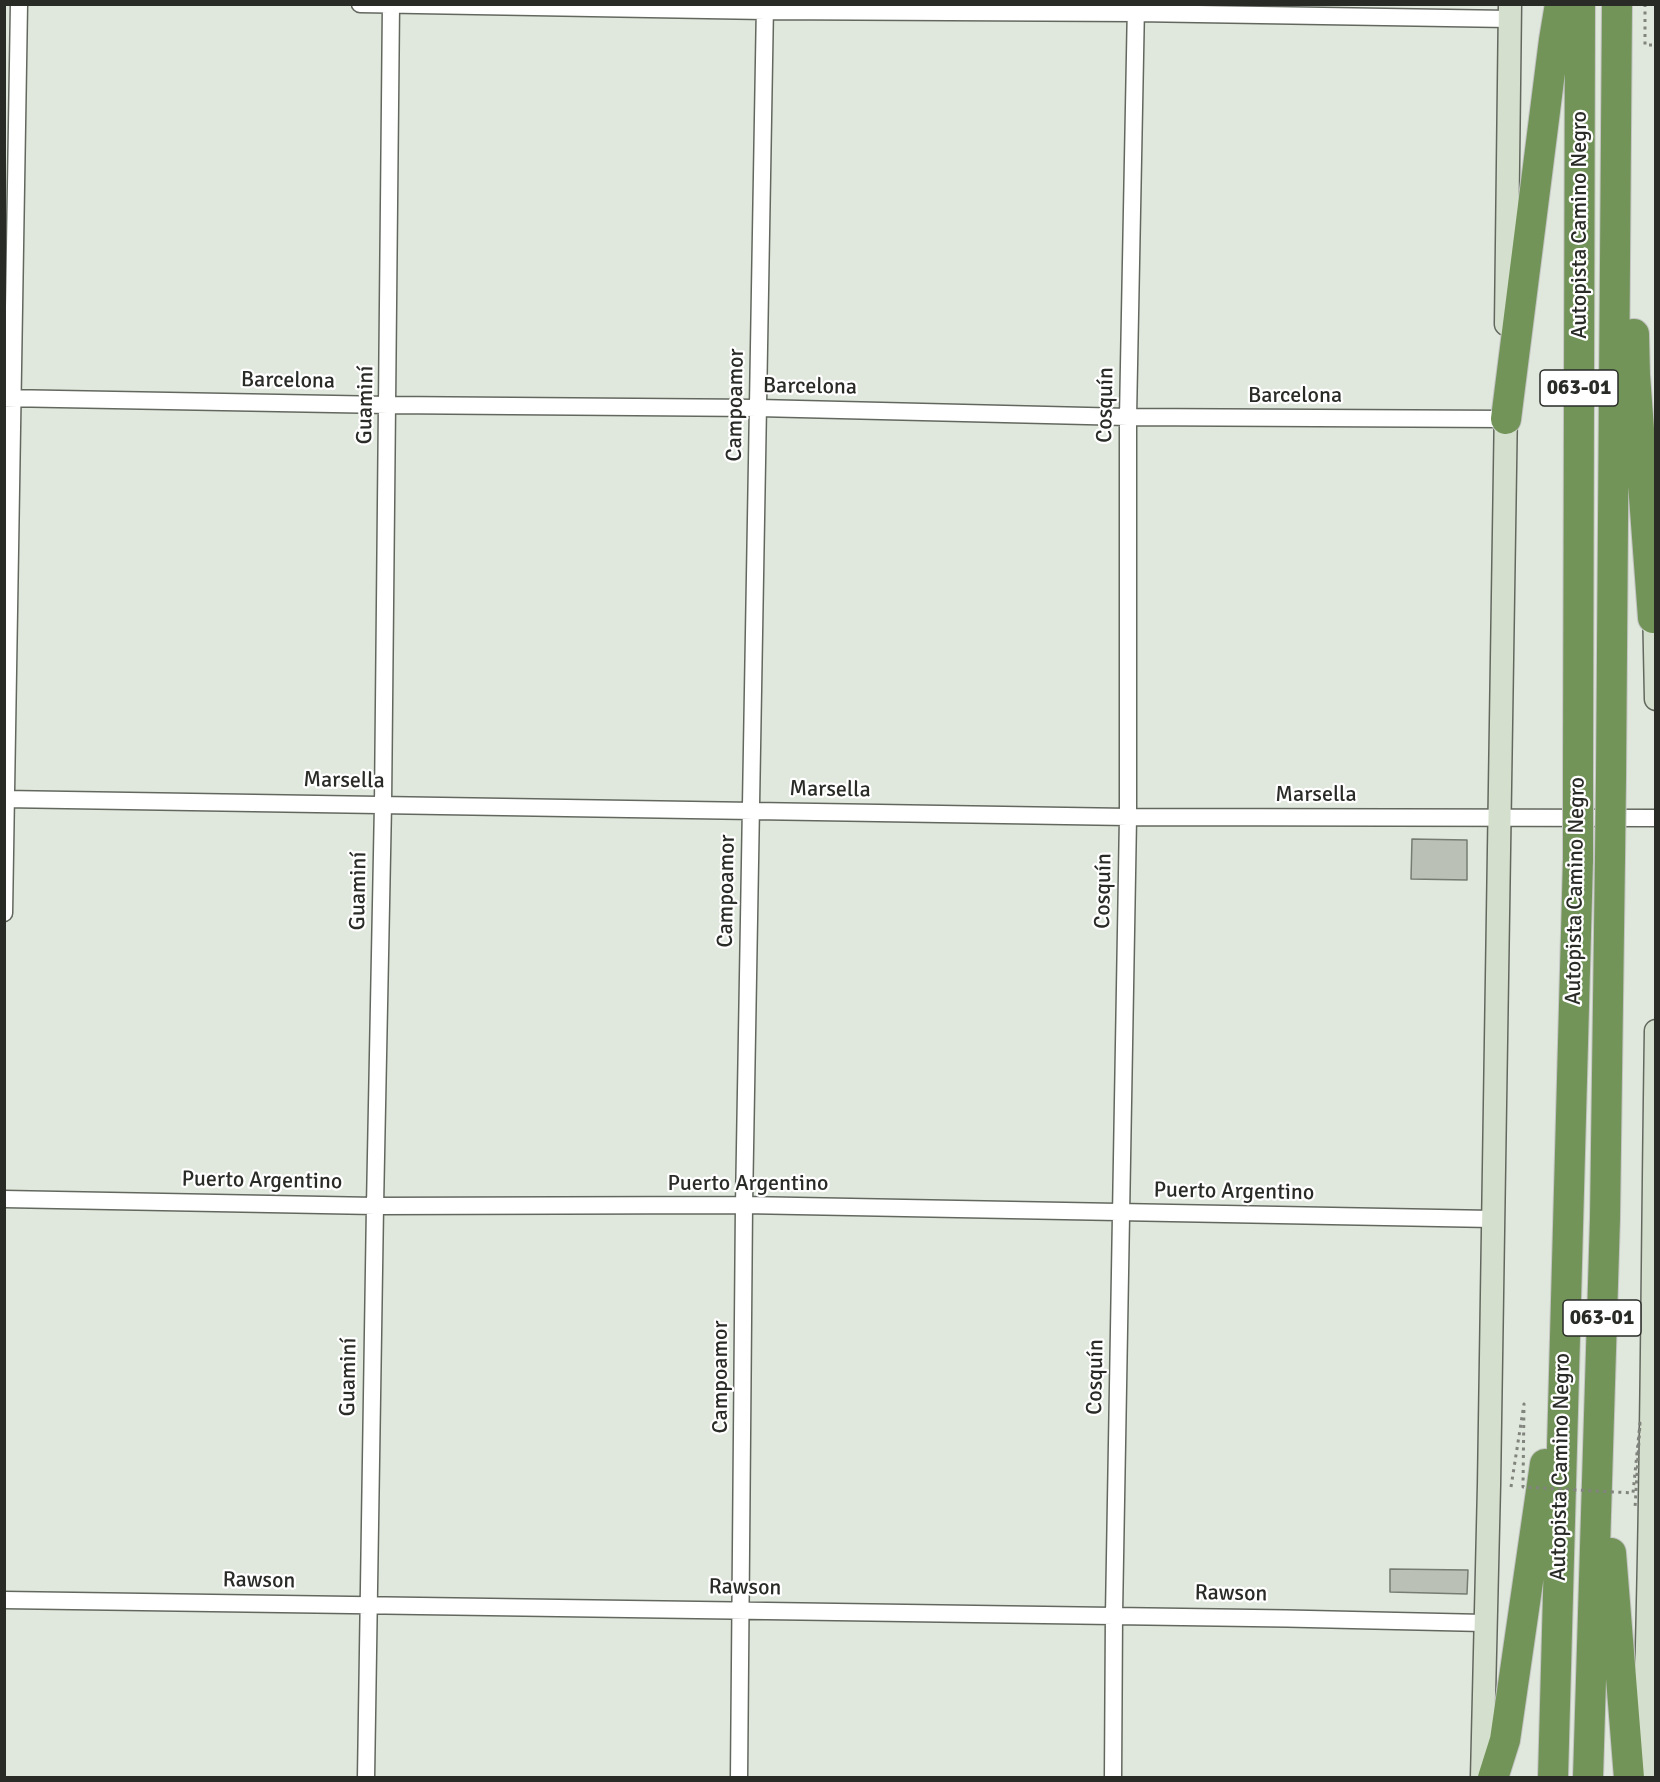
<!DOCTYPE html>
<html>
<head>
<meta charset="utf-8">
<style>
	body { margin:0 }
	#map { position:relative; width:1660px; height:1782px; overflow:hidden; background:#e0e7dc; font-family:Signika,sans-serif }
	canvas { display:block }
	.frame { position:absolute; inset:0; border:6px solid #292b27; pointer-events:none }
</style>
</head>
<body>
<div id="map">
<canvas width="1660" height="1782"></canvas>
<div class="frame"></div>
</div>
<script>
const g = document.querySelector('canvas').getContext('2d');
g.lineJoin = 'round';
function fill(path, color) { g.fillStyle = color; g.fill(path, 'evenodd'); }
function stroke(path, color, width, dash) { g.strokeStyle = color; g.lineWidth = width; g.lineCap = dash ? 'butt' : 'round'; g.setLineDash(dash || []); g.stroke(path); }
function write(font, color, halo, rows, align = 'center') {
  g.font = font + ' Signika,sans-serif'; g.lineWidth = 4.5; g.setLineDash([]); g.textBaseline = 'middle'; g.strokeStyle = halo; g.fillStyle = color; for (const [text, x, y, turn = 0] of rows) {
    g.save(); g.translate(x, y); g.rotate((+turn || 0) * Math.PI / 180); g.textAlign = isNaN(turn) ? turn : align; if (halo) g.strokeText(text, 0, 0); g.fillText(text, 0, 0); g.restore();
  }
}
const building = new Path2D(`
	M1412,839l55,1v40l-56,-1z
	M1390,1569l78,1 -1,24 -77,-2z`);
fill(building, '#bac0b6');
stroke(building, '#767c72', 1.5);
const street = new Path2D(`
	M360,4l405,7 371,2 373,6
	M4,398l384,7 370,3 370,9 378,2
	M4,799l1124,18 528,1
	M4,913l15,-909
	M4,1199l371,7 369,-1 748,14
	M4,1600c494,7 987,11 1480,23
	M366,1778l9,-572 8,-402 8,-800
	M739,1778l5,-573 21,-1201
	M1113,1778l1,-164 14,-797v-400l8,-413`);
const secondary = new Path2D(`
	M1506,324l4,-320
	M1654,602l2,97
	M1482,1778l7,-293 17,-1080
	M1643,1778c9,-249 9,-498 13,-747`);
const highway = new Path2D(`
	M1634,334l1,41 18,243
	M1506,419l48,-379 6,-36
	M1578,772l2,-768
	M1611,777l6,-773
	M1611,1553l18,225
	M1493,1778l12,-38 40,-276
	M1553,1778l25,-919
	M1588,1778l17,-560 5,-360`);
stroke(street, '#63685f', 19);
stroke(secondary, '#63685f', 25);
stroke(highway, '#c3c4c3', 32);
stroke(new Path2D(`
	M1645,4v41h11`), '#80847d', 3, [3, 4.5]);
stroke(street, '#fff', 16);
stroke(secondary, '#d5dfcd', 22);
stroke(highway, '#739459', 30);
const highwayBridge = new Path2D(`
	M1610,858l1,-81
	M1578,859v-87`);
stroke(highwayBridge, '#c3c4c3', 32, []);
stroke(new Path2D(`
	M1511,1487l13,-83 -1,83 110,6 7,-70 -5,85`), '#80847d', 3, [3, 4.5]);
stroke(highwayBridge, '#739459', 30);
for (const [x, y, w] of [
	[1579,388,78],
	[1602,1318,78]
]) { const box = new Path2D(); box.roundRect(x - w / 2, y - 18, w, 36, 4.5); g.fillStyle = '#fff'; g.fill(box); stroke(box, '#292b27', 1.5); }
write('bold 21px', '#292b27', null, [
	["063-01",1579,388],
	["063-01",1602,1318]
]);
write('22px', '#292b27', '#fff', [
	["Autopista Camino Negro",1580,225,-90],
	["Barcelona",288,381,1],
	["Barcelona",810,387,1],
	["Barcelona",1295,396],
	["Guaminí",366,405,-89],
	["Campoamor",736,405,-89],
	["Cosquín",1106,405,-89],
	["Marsella",344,781,1],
	["Marsella",830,790,1],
	["Marsella",1316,795],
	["Guaminí",359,891,-89],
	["Campoamor",727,891,-89],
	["Cosquín",1104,891,-89],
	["Autopista Camino Negro",1576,891,-89],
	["Puerto Argentino",262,1181,1],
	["Puerto Argentino",748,1184],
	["Puerto Argentino",1234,1192,1],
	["Guaminí",349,1377,-89],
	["Campoamor",721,1377,-90],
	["Cosquín",1096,1377,-89],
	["Autopista Camino Negro",1561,1467,-89],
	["Rawson",259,1581,1],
	["Rawson",745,1588,1],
	["Rawson",1231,1594,1]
]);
</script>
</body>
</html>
